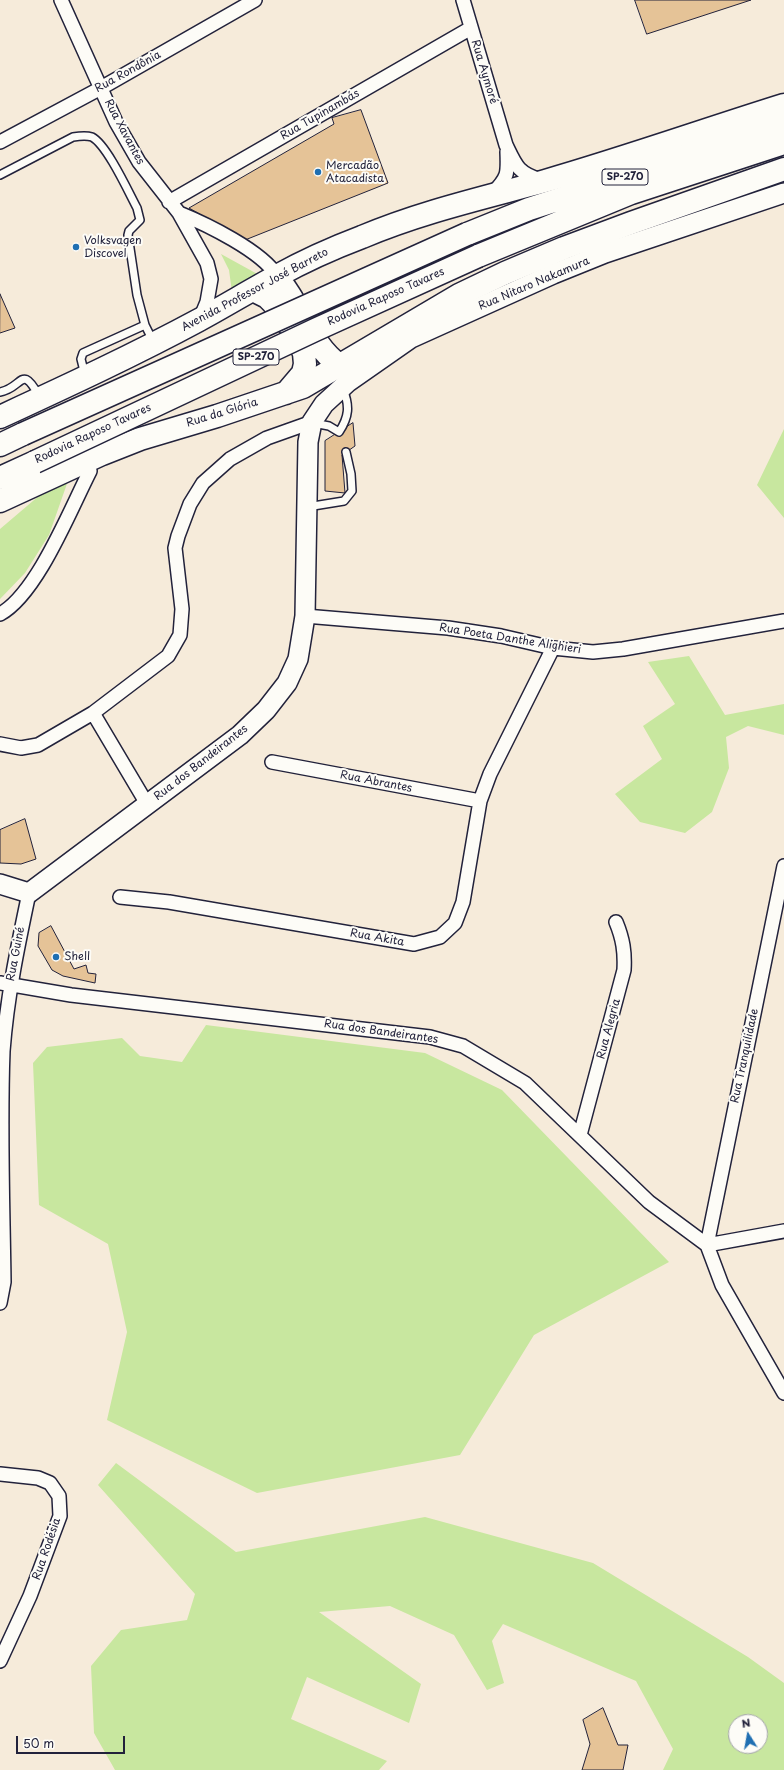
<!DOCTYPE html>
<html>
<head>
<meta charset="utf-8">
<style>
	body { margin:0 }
	#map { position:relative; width:784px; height:1770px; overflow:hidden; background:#f6ebda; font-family:"Playpen Sans",sans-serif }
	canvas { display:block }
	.north { position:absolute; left:728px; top:1714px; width:40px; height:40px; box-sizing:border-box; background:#fdfcf7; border:1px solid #a5a5ac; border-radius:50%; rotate:349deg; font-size:11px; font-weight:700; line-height:16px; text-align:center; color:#22223b }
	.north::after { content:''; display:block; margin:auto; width:14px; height:18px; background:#1f6fb2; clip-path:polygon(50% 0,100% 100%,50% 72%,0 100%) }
	.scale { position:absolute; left:16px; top:1736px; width:109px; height:18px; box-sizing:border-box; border:2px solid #22223b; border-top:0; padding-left:5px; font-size:12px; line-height:14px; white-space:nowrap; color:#22223b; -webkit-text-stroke:3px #fdfcf7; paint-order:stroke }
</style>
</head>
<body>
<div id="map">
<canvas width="784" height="1770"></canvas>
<div class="north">N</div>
<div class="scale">50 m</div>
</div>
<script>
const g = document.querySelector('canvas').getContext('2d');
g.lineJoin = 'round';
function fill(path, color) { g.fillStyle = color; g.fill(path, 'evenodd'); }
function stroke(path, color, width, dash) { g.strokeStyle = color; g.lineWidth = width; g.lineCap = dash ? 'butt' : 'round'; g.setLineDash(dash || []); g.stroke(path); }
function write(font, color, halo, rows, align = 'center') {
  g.font = font + ' "Playpen Sans",sans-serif'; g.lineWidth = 4; g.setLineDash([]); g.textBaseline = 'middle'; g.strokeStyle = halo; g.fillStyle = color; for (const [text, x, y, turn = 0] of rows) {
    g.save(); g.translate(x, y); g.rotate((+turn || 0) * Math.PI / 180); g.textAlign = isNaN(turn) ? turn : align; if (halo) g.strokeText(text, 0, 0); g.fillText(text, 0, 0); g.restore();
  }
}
fill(new Path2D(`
	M221,254l40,22 -29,16 -3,-22z
	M784,429v89l-27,-33z
	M69,478l-20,57 -24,38 -25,26v-70l47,-40z
	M689,656l36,59 59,-11v31l-36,-9 -22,11 3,31 -17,44 -27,21 -45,-11 -25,-28 47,-35 -19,-33 32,-22 -27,-42z
	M206,1025l219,28 77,37 167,172 -135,73 -74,120 -203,38 -150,-73 20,-88 -19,-88 -69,-39 -6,-142 14,-16 75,-9 18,18 42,6z
	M116,1463l120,89 189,-35 168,46 155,94 36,26v87h-121l10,-21 -37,-68 -133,-57 -11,17 12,42 -17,7 -33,-55 -64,-29 -71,6 102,72 -12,39 -102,-46 -16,42 96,42 -8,9h-264l-21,-37 -3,-67 30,-36 66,-10 8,-26 -97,-109zM736,1722h24v24h-24z`), '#c8e79f');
const building = new Path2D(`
	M635,0h116l-104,34z
	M361,110l27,73 -143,57 -56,-32 145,-84 -2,-6z
	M0,294l15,34 -15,5z
	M353,423l2,23 -13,9 3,38 -20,-2v-50z
	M25,819l11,40 -15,5 -21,-1v-33z
	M51,926l23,43 12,-4 2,8 8,1 -1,9 -32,-7 -11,-6 -14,-24 1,-13z
	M603,1708l15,37h10l-5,25h-41l8,-26 -7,-24z`);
fill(building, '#e5c397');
stroke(building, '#22223b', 1);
const service = new Path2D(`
	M0,175l73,-38c6,-1 13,-2 19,0 15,8 36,54 45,71l3,12 -11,11 -1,4 9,60 8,30
	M85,375l-4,-16 2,-6 62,-28 8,16
	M0,392c23,-4 21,-29 39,4
	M313,423l16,3 10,6c10,-15 11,-26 4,-43
	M307,507l37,-6 8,-10 -1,-17 -5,-22`);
const minor = new Path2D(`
	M61,0l55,122 23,40 40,51 28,50 4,16 -4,23 -7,17
	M463,0l43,145c10,21 12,28 35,35
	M0,142l101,-54 154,-88
	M493,193c15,-16 15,-19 14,-41
	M169,202l302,-174
	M179,213c27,11 83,38 98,63
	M0,614c37,-20 70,-104 90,-143
	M305,616l143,12 53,8 52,12 40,4 30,-3 161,-28
	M93,713l54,91
	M0,744l21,4 17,-3 55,-32 75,-57 12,-21 2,-26 -7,-61 3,-12 12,-32 13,-21 27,-24 37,-21 45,-16
	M272,762l208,39
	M120,897l49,5 245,42 26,-7 15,-14 8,-21 17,-101 10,-27 63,-126
	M0,983l71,12 359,42 33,9 62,37 124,119 58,43 15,40 62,108
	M580,1135l44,-165c1,-18 -1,-31 -8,-48
	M707,1245l77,-379
	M707,1245l77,-14
	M0,1303l4,-21c-1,-76 -4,-154 -1,-231 4,-54 15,-106 26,-158
	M0,1474l38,4 12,5 9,13 1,20 -30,80 -30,65`);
const secondary = new Path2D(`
	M0,884l29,9 211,-158 26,-25 21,-27 11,-24 7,-43 3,-174 4,-20 12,-18 24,-22 63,-44 142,-64 52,-21 179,-60`);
const trunk = new Path2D(`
	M277,276c6,9 12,17 17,26 14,24 23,47 46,64
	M253,290l14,7 6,6 21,29 10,21 1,11 -2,9 -17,20
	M0,417c67,-31 134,-62 199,-97 26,-14 52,-30 78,-44 27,-15 56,-28 85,-39 59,-25 121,-39 183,-56 80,-23 159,-51 239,-76
	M0,501l102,-47 38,-15 77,-23 86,-29 156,-92 46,-22 59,-25 67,-25 153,-54`);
const motorway = new Path2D(`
	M467,234l62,-25 71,-23 184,-65
	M478,256l153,-63 153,-50
	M0,445l23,-11
	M0,478l35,-16`);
stroke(service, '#22223b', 10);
stroke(minor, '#22223b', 16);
stroke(secondary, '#22223b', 22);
stroke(trunk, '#22223b', 25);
stroke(motorway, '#22223b', 25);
stroke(service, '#fdfcf7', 7);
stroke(minor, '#fdfcf7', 13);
stroke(secondary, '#fdfcf7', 19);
stroke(trunk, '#fdfcf7', 22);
stroke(motorway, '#fdfcf7', 22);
const motorwayBridge = new Path2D(`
	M23,434l444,-200
	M35,462l280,-132 163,-74`);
stroke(motorwayBridge, '#22223b', 25, []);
stroke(motorwayBridge, '#fdfcf7', 22);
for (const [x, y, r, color] of [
	[318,172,4,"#1f6fb2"],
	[76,247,4,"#1f6fb2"],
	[56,957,4,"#1f6fb2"]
]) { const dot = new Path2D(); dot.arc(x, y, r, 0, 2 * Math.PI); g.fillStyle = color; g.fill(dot); stroke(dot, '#fdfcf7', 1.5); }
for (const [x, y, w] of [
	[625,177,46],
	[256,357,46]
]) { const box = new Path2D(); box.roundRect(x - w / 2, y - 8, w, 16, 3); g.fillStyle = '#fdfcf7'; g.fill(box); stroke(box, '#22223b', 1); }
write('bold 10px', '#22223b', null, [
	["SP-270",625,177],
	["SP-270",256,357]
]);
write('11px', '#22223b', '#fdfcf7', [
	["Rua Rondônia",128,72,-29],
	["Rua Aymoré",484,72,73],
	["Rua Tupinambás",320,115,-30],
	["Rua Xavantes",124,132,62],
	["Rua Nitaro Nakamura",534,284,-23],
	["Avenida Professor José Barreto",255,290,-28],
	["Rodovia Raposo Tavares",386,297,-24],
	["Rua da Glória",222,413,-17],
	["Rodovia Raposo Tavares",93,434,-25],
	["Rua Poeta Danthe Alighieri",510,639,9],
	["Rua dos Bandeirantes",201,763,-38],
	["Rua Abrantes",376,782,11],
	["Rua Akita",377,938,10],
	["Rua Guiné",16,954,-79],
	["Rua Alegria",609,1029,-75],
	["Rua dos Bandeirantes",381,1032,8],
	["Rua Tranquilidade",745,1056,-78],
	["Rua Rodésia",47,1549,-71]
]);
write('11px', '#22223b', '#fdfcf7', [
	["Mercadão",326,166],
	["Atacadista",326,179],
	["Volksvagen",84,241],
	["Discovel",84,254],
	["Shell",64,957]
], 'left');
</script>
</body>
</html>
